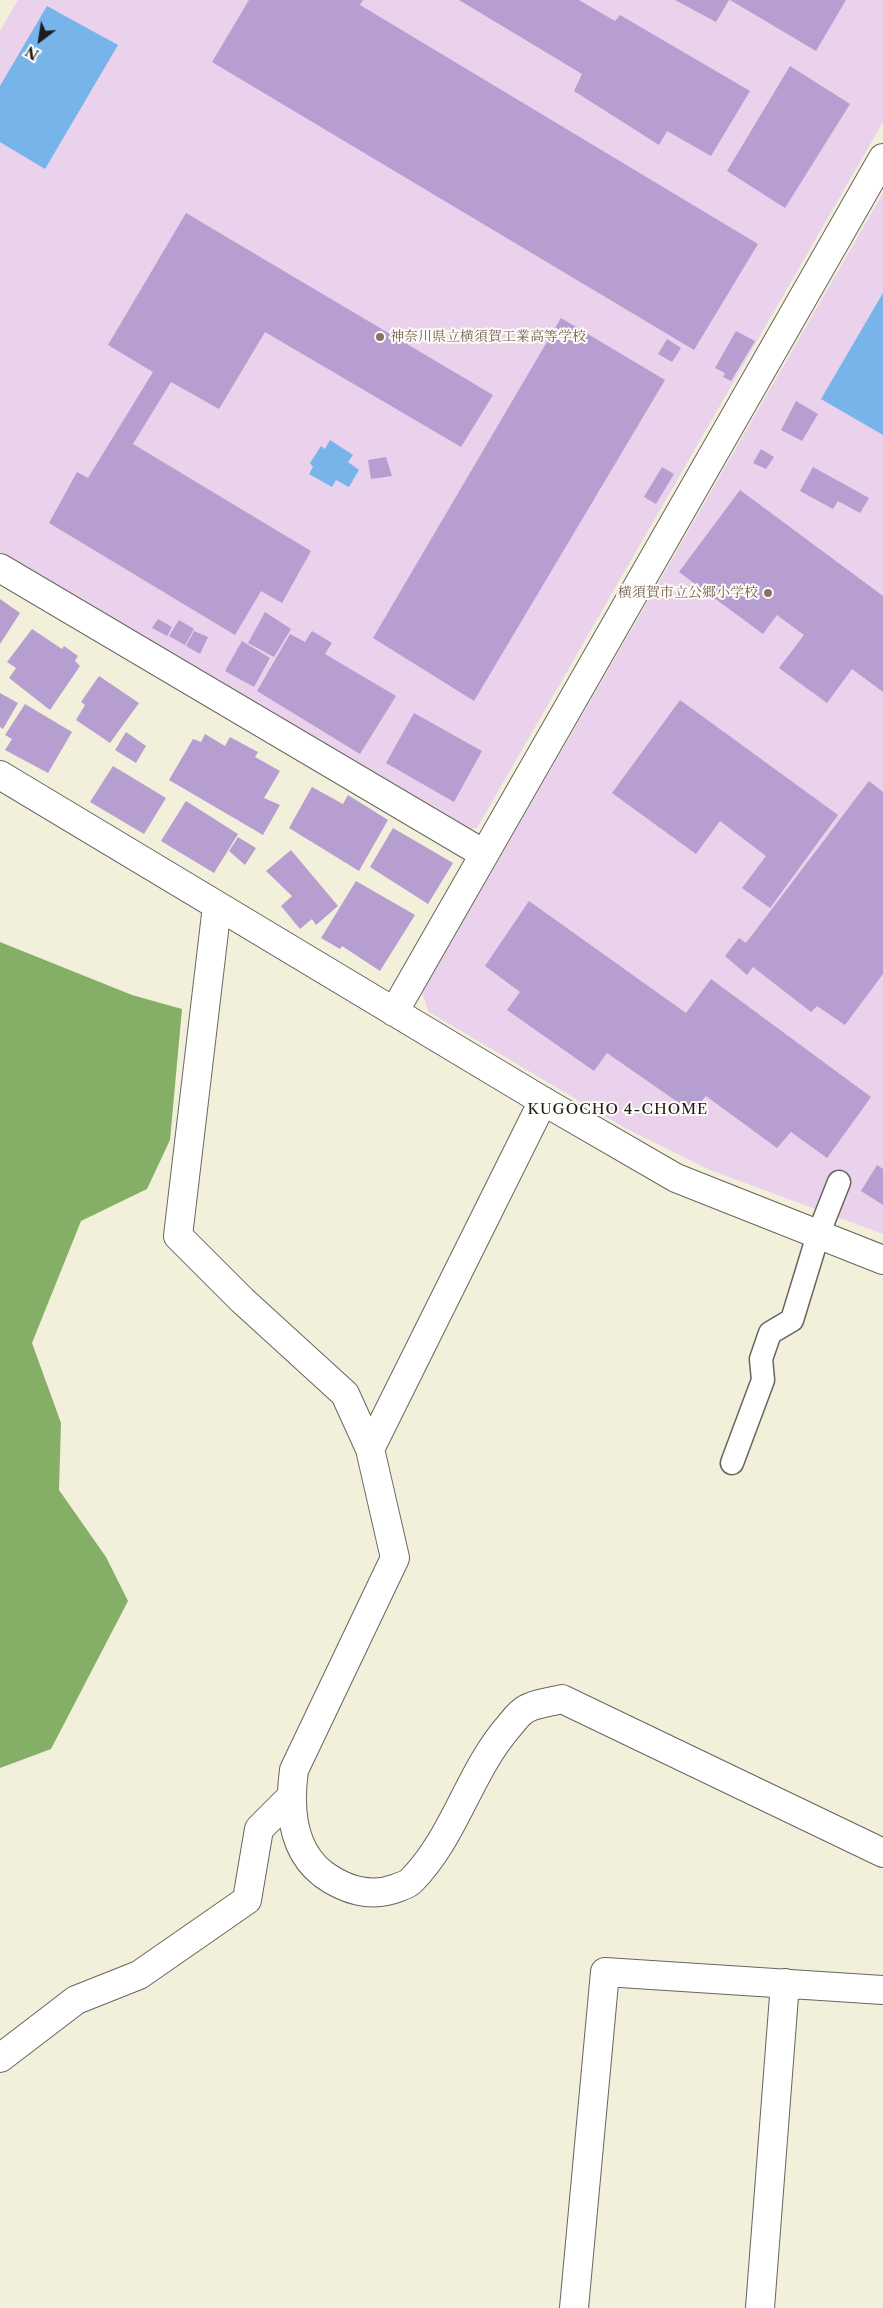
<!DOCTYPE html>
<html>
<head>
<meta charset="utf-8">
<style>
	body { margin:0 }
	#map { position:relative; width:883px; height:2308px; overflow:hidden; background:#f2efdb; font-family:"Libre Caslon Text",serif }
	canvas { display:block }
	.north { position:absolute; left:15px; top:15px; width:50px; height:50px; -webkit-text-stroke:4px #fdfcf7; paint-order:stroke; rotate:211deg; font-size:14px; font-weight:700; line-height:20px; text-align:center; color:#1c1c1c }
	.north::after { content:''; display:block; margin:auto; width:18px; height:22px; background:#1c1c1c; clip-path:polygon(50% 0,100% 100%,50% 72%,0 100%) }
</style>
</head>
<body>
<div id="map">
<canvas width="883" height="2308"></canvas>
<div class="north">N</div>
</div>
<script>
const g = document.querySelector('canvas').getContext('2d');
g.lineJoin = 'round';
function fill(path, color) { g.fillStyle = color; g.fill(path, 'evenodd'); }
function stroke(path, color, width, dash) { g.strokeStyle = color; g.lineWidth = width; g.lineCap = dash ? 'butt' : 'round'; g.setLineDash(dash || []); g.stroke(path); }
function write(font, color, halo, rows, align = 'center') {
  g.font = font + ' "Libre Caslon Text","Noto Serif JP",serif'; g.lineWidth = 4; g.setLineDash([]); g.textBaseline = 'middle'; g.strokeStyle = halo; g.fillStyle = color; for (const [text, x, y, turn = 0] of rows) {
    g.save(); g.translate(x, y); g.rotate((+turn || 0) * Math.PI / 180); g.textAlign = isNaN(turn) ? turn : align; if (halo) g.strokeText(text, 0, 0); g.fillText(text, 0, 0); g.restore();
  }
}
fill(new Path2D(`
	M18,0h865v122l-406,706 -11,2 -466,-278v-521z
	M883,193v1041l-173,-64 -85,-42 -196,-116 -7,-19z`), '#ead1ec');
fill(new Path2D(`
	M0,942l132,53 50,14 -12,131 -23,49 -66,32 -49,122 29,80 -2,67 47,67 22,44 -77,148 -51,19z`), '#85af66');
fill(new Path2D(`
	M47,6l71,39 -73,124 -45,-27v-56z
	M883,293v142l-62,-36z
	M330,440l23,15 -5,7 11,8 -10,17 -13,-7 -4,7 -23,-13 4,-7 -3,-4 11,-17 4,3z`), '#77b4ea');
fill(new Path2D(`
	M249,0h114l-3,5 398,239 -64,106 -482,-288z
	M459,0h120l36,21 5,-6 130,76 -39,65 -44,-25 -8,14 -85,-54 8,-17z
	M675,0h54l-13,22z
	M730,0h116l-30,51z
	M790,66l60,38 -65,104 -58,-37z
	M186,213l307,182 -32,52 -196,-115 -46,77 -48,-27 -38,62 178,107 -29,52 -21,-12 -26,44 -186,-112 28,-51 11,6 65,-106 -45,-27z
	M561,318l104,62 -191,321 -101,-63z
	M736,331l19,10 -24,40 -8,-4 2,-4 -10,-5z
	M667,339l14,9 -9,14 -14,-8z
	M796,401l22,13 -16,27 -21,-11z
	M761,449l13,8 -8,12 -13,-6z
	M386,457l6,19 -21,3 -3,-19z
	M662,467l12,7 -18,30 -12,-7z
	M813,467l56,31 -9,15 -22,-12 -5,8 -33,-18z
	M740,490l143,106v96l-31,-23 -25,34 -48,-35 25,-33 -27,-20 -14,19 -84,-62z
	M0,599l20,14 -20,31z
	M265,612l26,17 -17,28 -26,-14z
	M158,619l14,8 -5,9 -15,-8z
	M179,620l15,9 -9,16 -16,-9z
	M32,629l30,20 2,-3 14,10 -3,5 5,5 -30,44 -41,-32 7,-10 -9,-6z
	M194,631l14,6 -8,17 -14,-8z
	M312,631l20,12 -7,11 71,42 -36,58 -103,-63 33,-57 15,8z
	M242,641l28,17 -16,29 -29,-16z
	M99,676l40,27 -29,40 -34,-23 9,-15 -4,-3z
	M0,693l18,10 -15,26 -3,-2z
	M680,700l158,115 -68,93 -28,-20 24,-32 -46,-35 -24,33 -84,-61z
	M25,704l47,28 -24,41 -43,-23 7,-11 -7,-4z
	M414,713l68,38 -28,51 -68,-39z
	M126,732l20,14 -10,17 -21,-13z
	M205,734l20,12 5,-9 28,15 -3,5 25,14 -16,27 16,7 -17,30 -94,-55 24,-41 8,3z
	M113,766l53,32 -22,36 -54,-32z
	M869,781l14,11v182l-38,51 -28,-19 -6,6 -58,-45 -6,8 -22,-19 14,-18 7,5z
	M312,787l31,17 5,-9 40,25 -29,51 -70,-43z
	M186,801l52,33 -24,39 -53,-32z
	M393,828l60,35 -25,41 -58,-37z
	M238,837l18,11 -11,17 -16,-14z
	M291,850l47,56 -22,19 -4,-6 -12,10 -19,-23 11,-10 -26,-25z
	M356,881l59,34 -35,56 -38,-25 -2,3 -19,-11z
	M529,901l157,112 25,-34 160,118 -44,61 -36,-26 -14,16 -71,-52 -14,16 -85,-59 -13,18 -87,-61 13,-18 -35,-26z
	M877,1165l6,4v36l-22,-14z`), '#b79ed1');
const lane = new Path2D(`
	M732,1463l31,-83 -2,-21 9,-26 22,-13 26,-85 21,-53`);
const street = new Path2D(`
	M0,568l484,286
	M217,906l-39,330 64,64 103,94 25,55 25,109 -101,212c-5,36 -3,79 29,104 22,16 48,24 74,14 4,-2 10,-3 14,-7 44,-44 58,-110 99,-156 4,-5 10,-13 16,-16 10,-6 25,-7 36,-10l321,154
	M370,1449l173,-348
	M0,2058l76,-58 63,-25 108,-75 12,-71 31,-31
	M574,2308l31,-336 278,18
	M760,2308l25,-325`);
const secondary = new Path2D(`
	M0,775l543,326 133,77 207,82
	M394,1012l489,-854`);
stroke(lane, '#67665f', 25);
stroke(street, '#67665f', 30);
stroke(secondary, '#67665f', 30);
stroke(lane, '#fff', 22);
stroke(street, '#fff', 28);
stroke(secondary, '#fff', 28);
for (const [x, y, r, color] of [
	[380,337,5,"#8d6e63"],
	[768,593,5,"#8d6e63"]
]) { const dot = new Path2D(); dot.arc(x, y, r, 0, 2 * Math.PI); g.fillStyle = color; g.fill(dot); stroke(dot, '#fdfcf7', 2); }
write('14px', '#785e54', '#fdfcf7', [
	["神奈川県立横須賀工業高等学校",390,337],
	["横須賀市立公郷小学校",758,593,"right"]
], 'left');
g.letterSpacing = '1px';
write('15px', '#1c1c1c', '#fdfcf7', [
	["KUGOCHO 4-CHOME",618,1110]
]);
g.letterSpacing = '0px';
</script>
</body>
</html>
